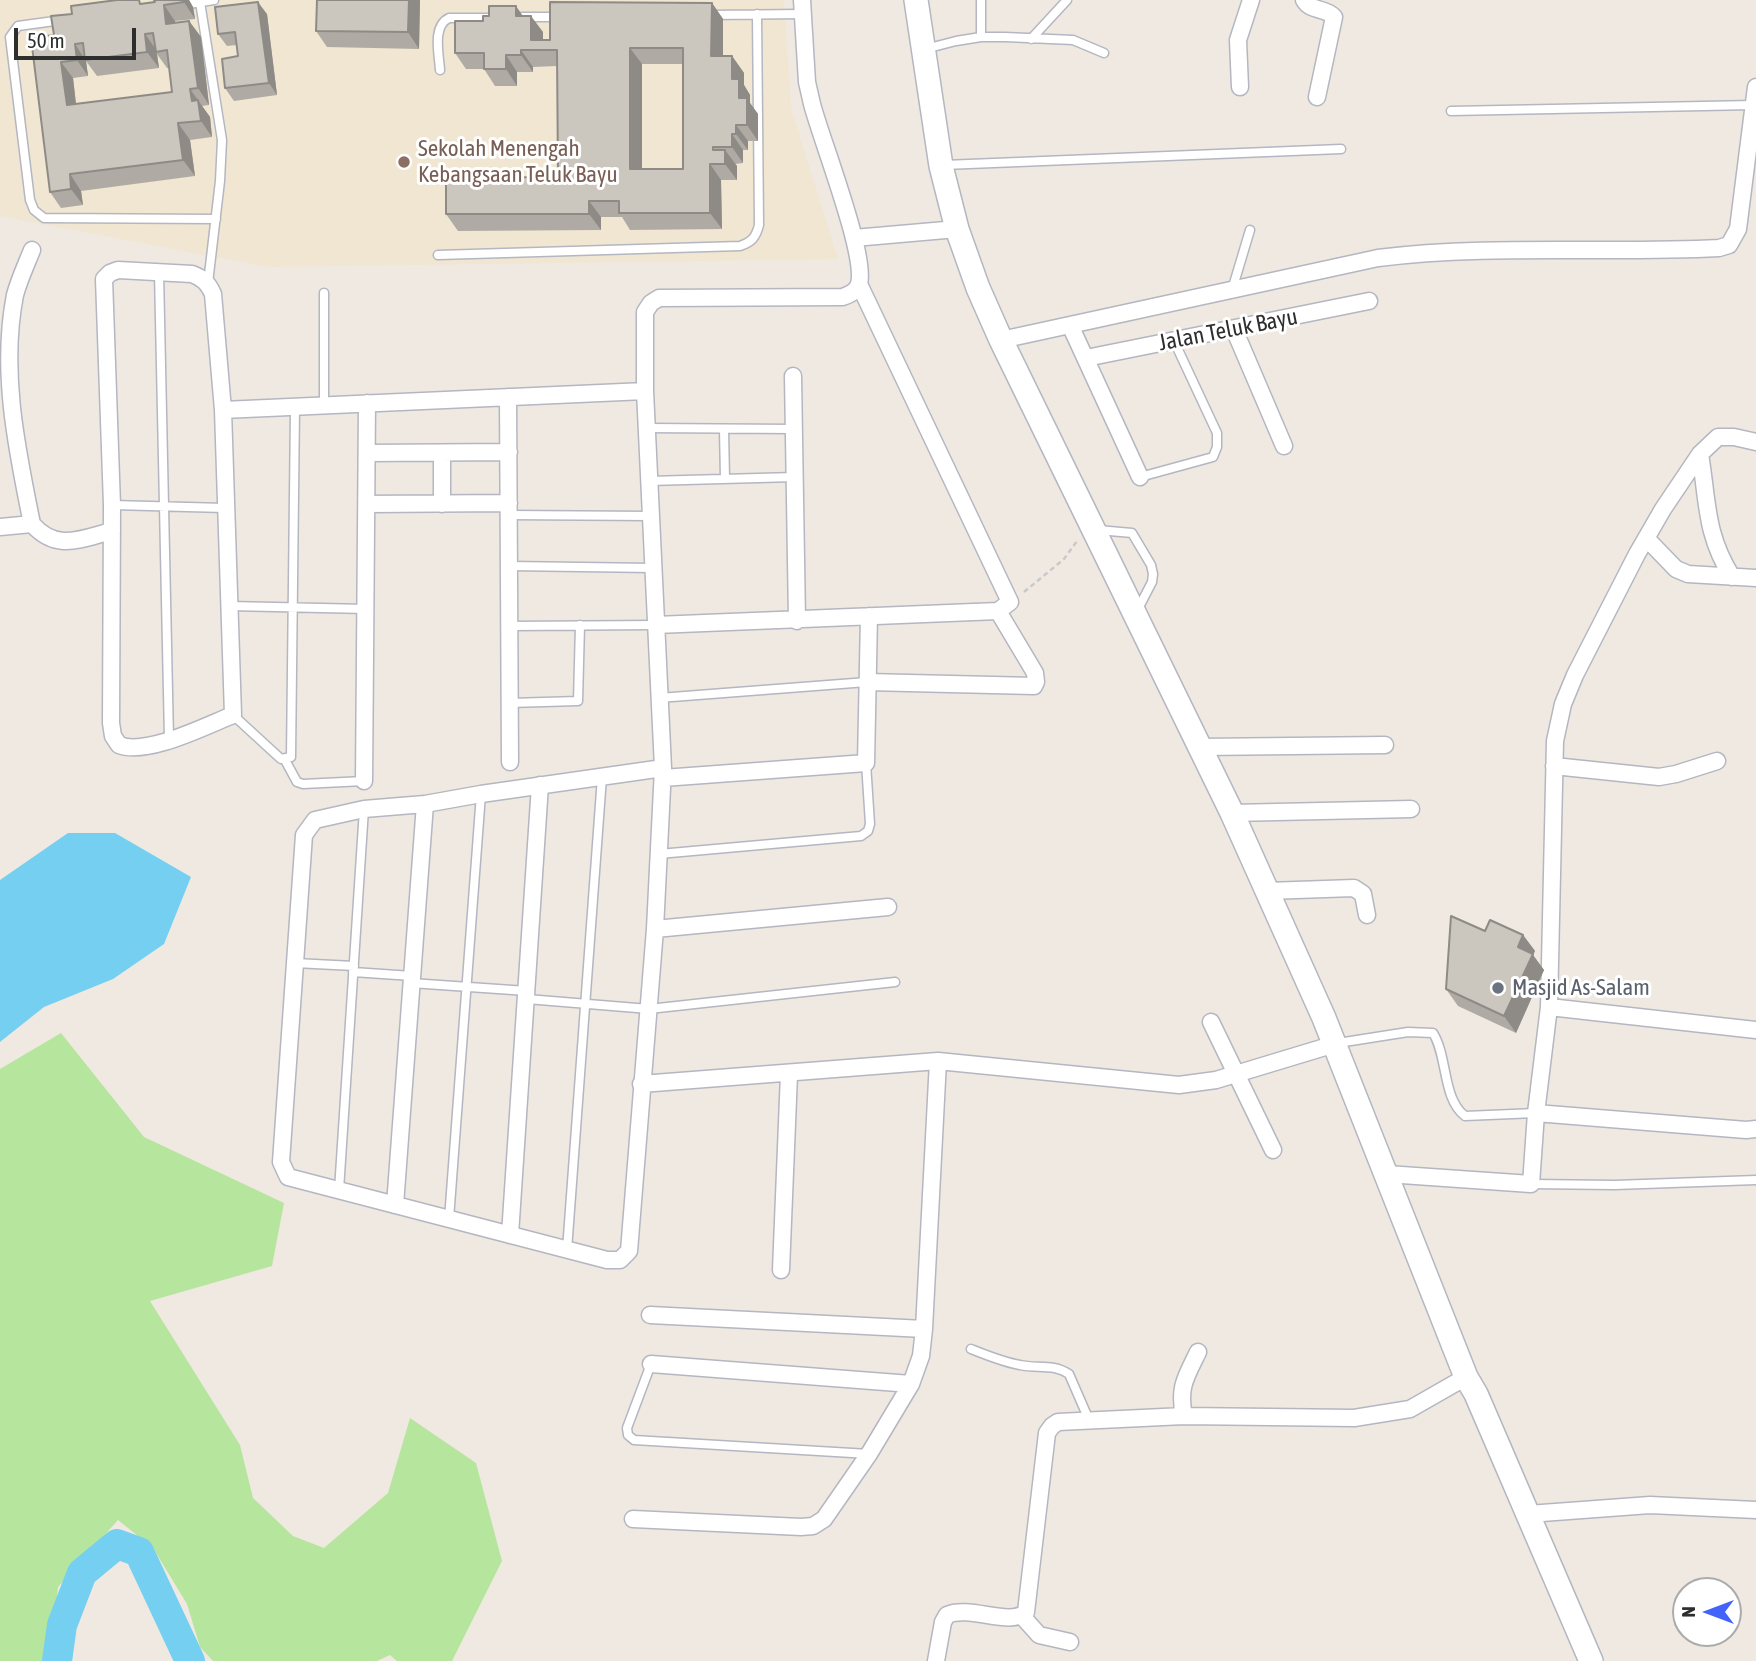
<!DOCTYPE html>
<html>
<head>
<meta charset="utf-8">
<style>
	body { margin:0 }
	#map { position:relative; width:1756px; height:1661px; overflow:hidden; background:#efe9e1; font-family:"Asap Condensed",sans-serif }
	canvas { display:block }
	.north { position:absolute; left:1672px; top:1577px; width:70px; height:70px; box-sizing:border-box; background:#fff; border:2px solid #ababab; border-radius:50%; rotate:270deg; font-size:19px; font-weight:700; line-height:28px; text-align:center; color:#2e2e2e }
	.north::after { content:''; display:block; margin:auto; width:24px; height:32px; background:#4264fb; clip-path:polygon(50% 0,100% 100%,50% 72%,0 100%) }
	.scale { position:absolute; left:14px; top:28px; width:122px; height:32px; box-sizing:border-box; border:4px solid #2e2e2e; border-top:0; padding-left:9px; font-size:21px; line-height:24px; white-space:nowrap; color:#2e2e2e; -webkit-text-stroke:5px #fff; paint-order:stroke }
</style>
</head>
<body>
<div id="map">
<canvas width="1756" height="1661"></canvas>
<div class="north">N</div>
<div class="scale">50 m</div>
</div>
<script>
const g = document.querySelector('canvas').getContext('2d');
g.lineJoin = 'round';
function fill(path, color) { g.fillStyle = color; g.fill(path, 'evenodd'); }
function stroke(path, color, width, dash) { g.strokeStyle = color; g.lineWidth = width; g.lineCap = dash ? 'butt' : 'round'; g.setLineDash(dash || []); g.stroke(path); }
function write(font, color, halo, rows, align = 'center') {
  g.font = font + ' "Asap Condensed",sans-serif'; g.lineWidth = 6; g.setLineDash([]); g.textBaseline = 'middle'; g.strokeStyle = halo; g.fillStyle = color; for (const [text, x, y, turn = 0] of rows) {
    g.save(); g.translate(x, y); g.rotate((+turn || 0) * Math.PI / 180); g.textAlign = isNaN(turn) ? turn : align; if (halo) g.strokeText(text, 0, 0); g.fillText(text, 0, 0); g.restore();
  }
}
fill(new Path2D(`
	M0,0h784l7,108 47,151 -570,8 -268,-51z`), '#f0e6d1');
fill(new Path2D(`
	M61,1033l83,104 140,66 -12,63 -122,35 90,144 13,53 40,38 31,12 64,-55 22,-75 66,45 26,98 -50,100h-55l-7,-6 -13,6h-164l-13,-14 -13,-43 -34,-56 -35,-28 -60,67 -8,74h-50v-592z`), '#b6e59e');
fill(new Path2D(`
	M68,833h47l76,44 -27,67 -51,35 -69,28 -44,35v-162z`), '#75cff0');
stroke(new Path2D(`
	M57,1661l5,-36 20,-52 35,-29 22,8 51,109`), '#75cff0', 30);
const lane = new Path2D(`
	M981,0v37
	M200,2l22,138 -2,41 -12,102
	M182,5l32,-5
	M710,15l93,-1
	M521,17h40
	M62,20l-44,6 -8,11 20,163 4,10 10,8 172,1
	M1031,39l36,-39
	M925,49l31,-8 25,-4h24l68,3 31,13
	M440,70c-1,-16 -8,-44 9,-52h45
	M1451,111l302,-6
	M944,165l397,-16
	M438,255l302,-9c12,-4 16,-9 19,-21l-2,-211
	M159,273l10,466
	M1232,290l18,-60
	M324,293v112
	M647,428l147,1
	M724,429l1,50
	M1140,477l73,-20 4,-10v-14l-43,-92
	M649,481l146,-4
	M112,505l113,3
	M509,515l142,1
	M1098,530l34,3 19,32 2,9 -1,8 -14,27
	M509,566l144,2
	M229,606l138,3
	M510,626l146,-1
	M659,698l208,-16
	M510,703l68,-2 2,-76
	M233,715l48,44 10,-2 4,-349
	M285,760l12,22 6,2 61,-3
	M659,854l202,-18 7,-5 2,-7 -4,-61
	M295,963l59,3
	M353,972l59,4
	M411,983l116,8
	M527,999l122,10 246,-27
	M1338,1043l70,-11 25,1c15,24 9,65 32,83l71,-3
	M1531,1184l84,1 141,-5
	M339,1190l25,-381
	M449,1219l32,-425
	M567,1250l35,-473
	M971,1349c15,6 32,13 49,16 17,4 33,-2 49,9l20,46
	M651,1364l-24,64 1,7 6,5 235,14`);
const street = new Path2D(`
	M1304,0c7,12 21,7 30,17l-17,80
	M1240,87l-2,-47 13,-40
	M854,238l103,-9
	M32,250c-6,15 -13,30 -17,45 -15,76 2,155 17,229 25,28 48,15 80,7
	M118,270l74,4c11,4 16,9 21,20l10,116 10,305c-28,11 -86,41 -114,30l-6,-9 -2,-13 1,-218 -8,-226 6,-6z
	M1070,325l70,152
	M1234,329l50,117
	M1001,340l377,-82c114,-14 227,-4 341,-10l10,-3 9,-16 18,-142
	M1086,358l283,-57
	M793,376l4,245
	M508,397l2,365
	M223,410l422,-19
	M367,453l142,-1
	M442,453v51
	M1700,454c8,48 5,80 32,123
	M367,504l142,-1
	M0,527l32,-3
	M1646,538l30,31 12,5 68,4
	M656,625l342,-14 12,-9 -151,-318
	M867,682l167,4 2,-4 -1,-9 -37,-62
	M1200,747l185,-2
	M1554,766l105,11 17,-3 41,-13
	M663,768l-182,26 -56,10 -61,5 -49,11 -11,15 -23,327 7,15 319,83h13l9,-9 26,-322 8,-161 -18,-377v-79l6,-9 8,-5 184,-1c7,-3 13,-5 16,-13 8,-29 -38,-145 -47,-180l-5,-22 -5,-82
	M663,778l203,-15 3,-147
	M364,781l3,-378
	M1232,813l179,-4
	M1267,891l87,-3 9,6 4,21
	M655,929l233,-22
	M1549,1007l207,23
	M1211,1022l62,128
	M641,1084l297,-23 241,24 37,-5 119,-36
	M1536,1113l210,17 10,-1
	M1387,1174l144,10 5,-71 13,-106 6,-266 8,-37 12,-29 62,-121 26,-45 37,-55 18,-17h16l22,5
	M395,1205l30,-401
	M510,1235l30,-450
	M781,1270l8,-196
	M650,1315l274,14
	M651,1364l260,20
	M1184,1416c-6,-29 2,-39 14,-64
	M1528,1514l122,-9 106,5
	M633,1519l168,8 12,-1 11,-7 45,-65 42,-70 10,-28 3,-27 14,-268
	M1022,1616l17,19 31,7
	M936,1661l7,-39 4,-7c23,-10 63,12 79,-3l21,-179 5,-7 6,-4 126,-6 170,2 56,-9 56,-32`);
const secondary = new Path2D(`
	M916,0l25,166 16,63 21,59 23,52 231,473 92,205 142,359 10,17 115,267`);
stroke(lane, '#b4b7c1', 11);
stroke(street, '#b4b7c1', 19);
stroke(secondary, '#b4b7c1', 26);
stroke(new Path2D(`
	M1024,592l40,-33 13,-18`), '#c9c9c9', 2.5, [5, 3.5]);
stroke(lane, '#fff', 8);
stroke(street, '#fff', 16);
stroke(secondary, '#fff', 23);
fill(new Path2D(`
	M154,0h35l4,7 2,12 -20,2 1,2 13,-2 12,16 8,68 -7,1 8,11 2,20 -22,3 5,36 -114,15 2,14 -22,3 -11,-16 4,-157 90,-31 11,-2zM157,54l10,14h2l3,24 -96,12 -3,-26 15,-2 -2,-15 11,15 62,-8z
	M420,0l-1,49 -92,-2 -11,-16z
	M712,3l11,16v37h9l12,17v12l6,10v8l8,11v27h-10v9h-5v13l-8,1 2,2v14h-16l1,49 -92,1 -8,-13h-21v13l-143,1 -12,-17 112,-37 -1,-111 -24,1v5h-16v14h-22l-11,-17h-18l-11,-16 34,-37h34l20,16v8h7zM642,64h41v105h-41z
	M267,14l10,81 -43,6 -9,-13 13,-32 -1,-11 -10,1 -9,-12z
	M1485,931l38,4 12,16 -2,4 11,15 -28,63 -58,-27 -12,-17z`), '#afaba4');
fill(new Path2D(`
	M183,0h6l4,7 2,12 -11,-17z
	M409,0h11l-1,49 -11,-17z
	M258,2l9,12 10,81 -8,-12z
	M712,3l11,16v54l-12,-17z
	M164,5l11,16 3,19 -12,-16z
	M516,6l11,16 -11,-6z
	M531,16l12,16v18l-12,-10z
	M189,21l12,16 8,68 -11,-17z
	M145,34l12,17 -1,1 1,2 2,14 -12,-16z
	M75,44l11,17 2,15 -11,-16z
	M630,48l12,16v122l-12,-17z
	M521,50l12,17v5l-12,-17z
	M506,55l11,17v14l-11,-17z
	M732,56l12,17v12l6,10v8l8,11v27l-11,-16 -15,-46z
	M61,62l12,16 5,44 -11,-17z
	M190,89l20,28 2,20 -11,-16 -9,-20z
	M178,123l12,17 5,36 -12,-16z
	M736,125l12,16v9l-12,-16z
	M732,134l11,16v13l-11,-16z
	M725,150l12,16v14l-12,-16z
	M710,164l11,16 1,49 -12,-16z
	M70,174l11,17 2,14 -12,-16z
	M589,201l12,16v13l-12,-16z
	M1523,935l12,16 -2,4 11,15 -28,63 -12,-17 14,-69z`), '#8e8b86');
const building = new Path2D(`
	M117,0h22l1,4 15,-2 -1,-2h29l1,2 -20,3 2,19 23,-3 9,67 -8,1 2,12 6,-1 3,21 -23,2 5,37 -113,14 1,15 -21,3 -19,-154 23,-3 -3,-19 21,-2 -1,-8zM153,33l3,19 11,-2 5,42 -105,13 -6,-43 16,-2 -2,-16 8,-1 2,17 62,-8 -2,-18z
	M317,0h92l-1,32 -92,-1z
	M258,2l11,81 -44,5 -3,-29 16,-3 -3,-24 -17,2 -3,-27z
	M550,2l162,1 -1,53h21v23h7v19h8v27h-11v9h-4v13h-19v3h12v14h-15v49h-91v-12h-30v13h-143v-36l112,-1 -1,-127h-36v5h-15v14h-22v-16h-29v-32h28v-5h6v-10h27v10h15v24h19zM630,48h53v121h-53z
	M1451,916l34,15 5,-11 33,15 -5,12 15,7 -29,62 -58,-27z`);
fill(building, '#cbc7bf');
stroke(building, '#8e8b86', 2);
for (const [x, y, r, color] of [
	[404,162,7,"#8d6e63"],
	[1498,988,7,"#6b7280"]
]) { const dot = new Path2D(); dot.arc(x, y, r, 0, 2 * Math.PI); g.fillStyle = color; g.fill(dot); stroke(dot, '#fff', 2.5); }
write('23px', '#785e54', '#fff', [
	["Sekolah Menengah",418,149],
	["Kebangsaan Teluk Bayu",418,175]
], 'left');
write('23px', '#2e2e2e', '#fff', [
	["Jalan Teluk Bayu",1228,330,-11]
]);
write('23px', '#5b616d', '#fff', [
	["Masjid As-Salam",1512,988]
], 'left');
</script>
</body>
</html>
